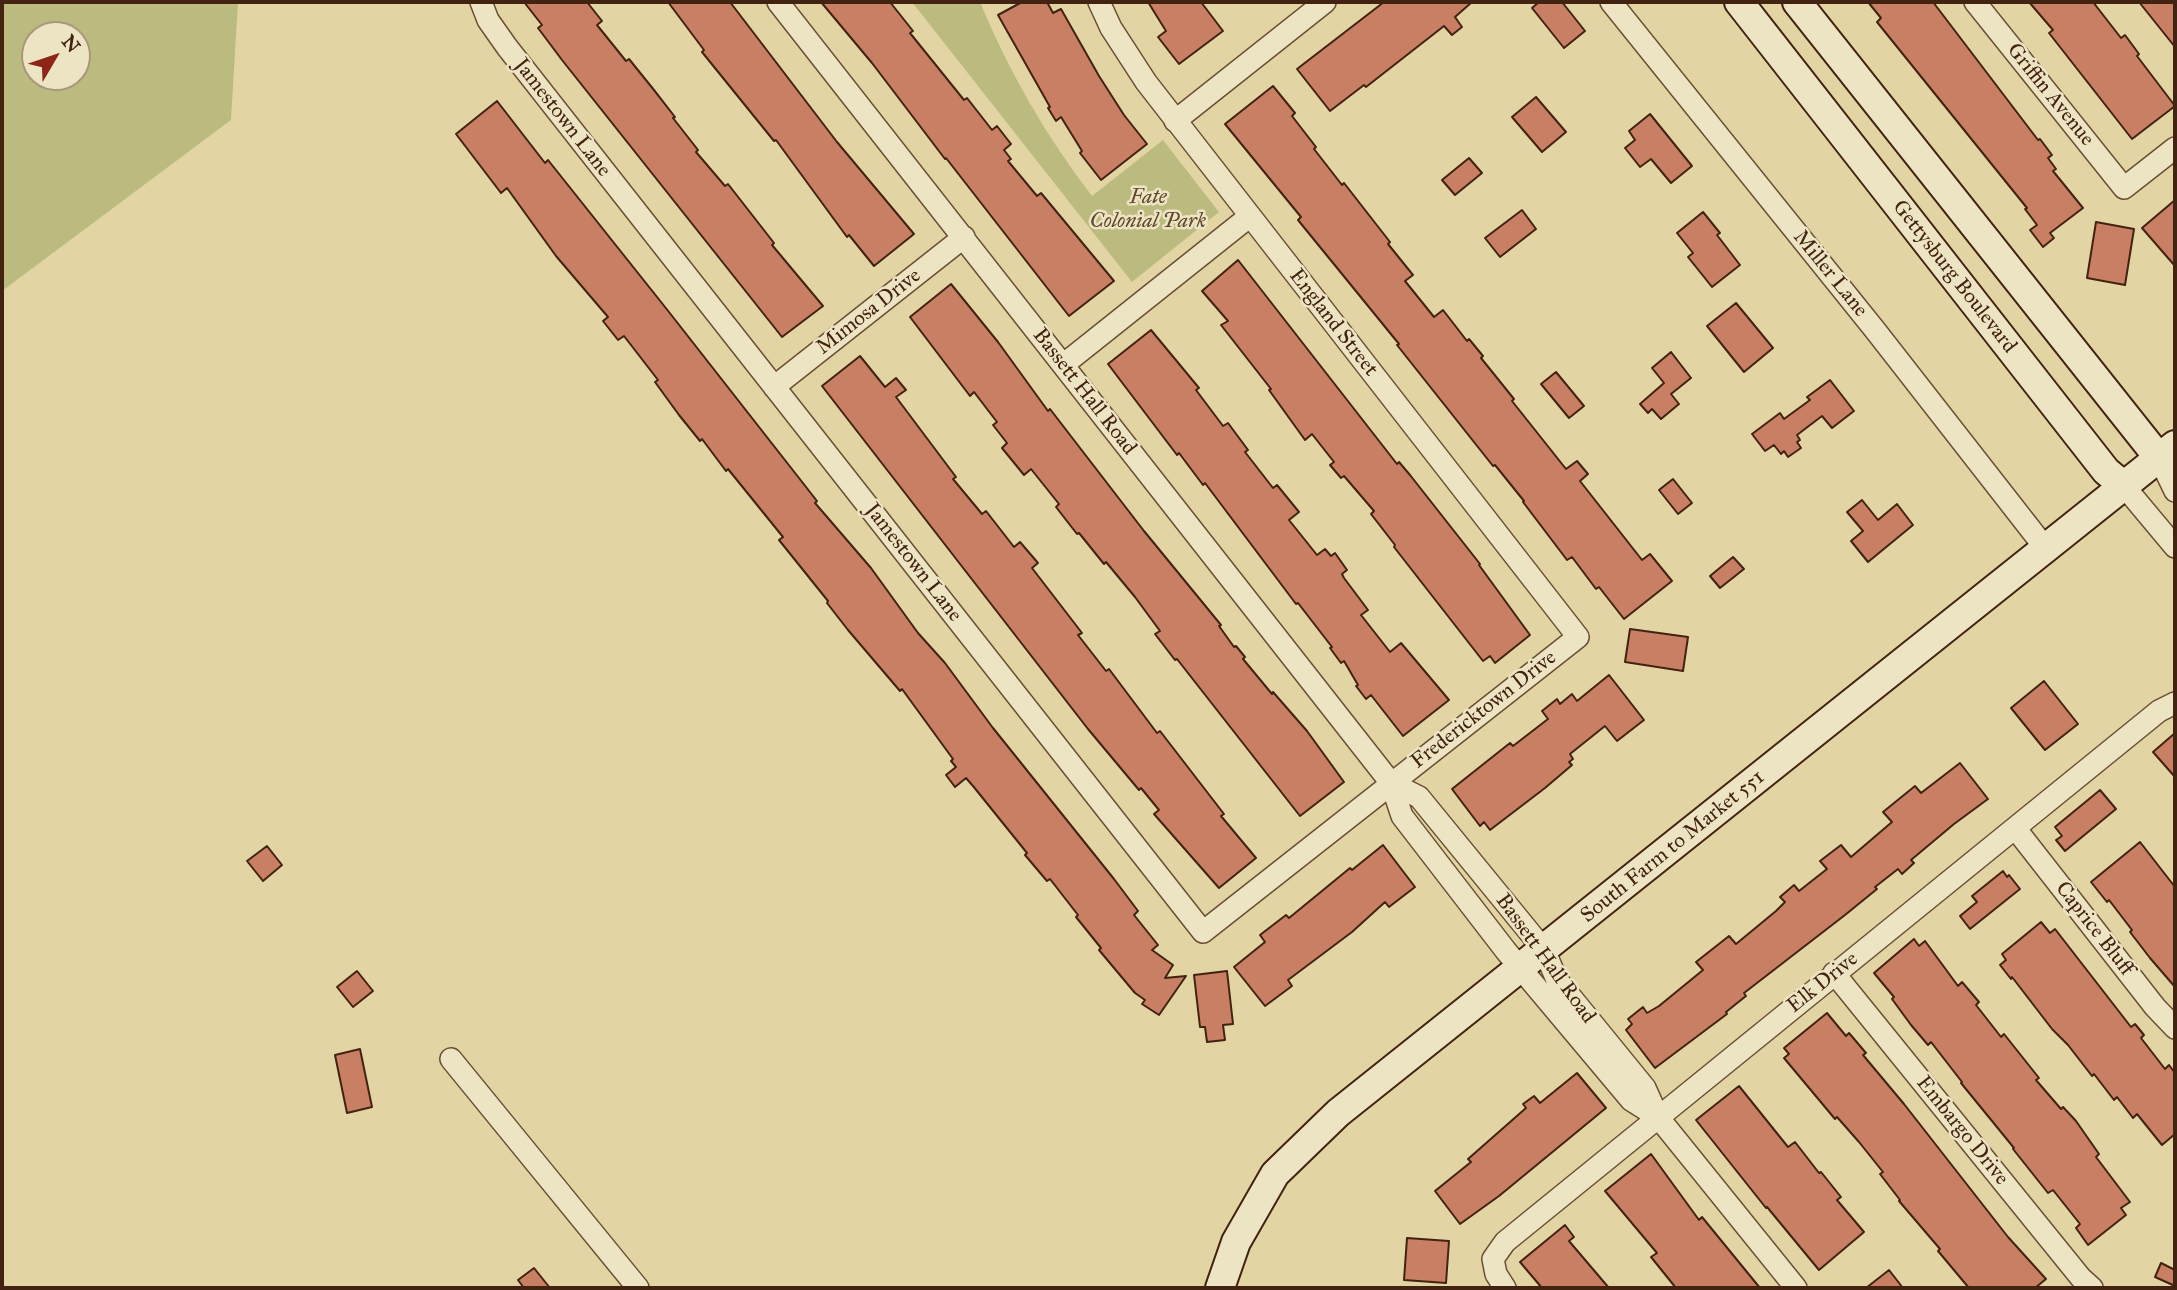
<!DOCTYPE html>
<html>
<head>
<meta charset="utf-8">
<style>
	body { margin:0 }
	#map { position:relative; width:2177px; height:1290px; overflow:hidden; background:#e3d5a3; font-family:"IM FELL Great Primer",serif }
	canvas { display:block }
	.frame { position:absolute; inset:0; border:4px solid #422210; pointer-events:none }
	.north { position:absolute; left:21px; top:21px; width:70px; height:70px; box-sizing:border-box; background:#ede4c3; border:2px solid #a9967b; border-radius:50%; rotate:51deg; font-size:19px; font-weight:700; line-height:28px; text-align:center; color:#422210 }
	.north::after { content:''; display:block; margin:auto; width:24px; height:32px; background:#8f2418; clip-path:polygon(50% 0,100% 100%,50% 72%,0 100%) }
</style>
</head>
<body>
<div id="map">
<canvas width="2177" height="1290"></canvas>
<div class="frame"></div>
<div class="north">N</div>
</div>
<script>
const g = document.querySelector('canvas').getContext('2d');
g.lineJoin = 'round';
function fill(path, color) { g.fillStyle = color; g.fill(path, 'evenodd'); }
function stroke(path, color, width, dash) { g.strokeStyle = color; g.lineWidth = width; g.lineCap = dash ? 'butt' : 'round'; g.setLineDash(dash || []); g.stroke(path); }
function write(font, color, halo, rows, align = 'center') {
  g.font = font + ' "IM FELL Great Primer",serif'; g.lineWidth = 5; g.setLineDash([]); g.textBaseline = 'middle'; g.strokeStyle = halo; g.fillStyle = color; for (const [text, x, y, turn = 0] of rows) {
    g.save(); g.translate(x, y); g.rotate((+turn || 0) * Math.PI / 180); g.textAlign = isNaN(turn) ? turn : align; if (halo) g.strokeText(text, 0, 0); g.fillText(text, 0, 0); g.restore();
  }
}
fill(new Path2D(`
	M2,2h236l-7,118 -229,171zM35,35h42v42h-42z
	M912,2h68c29,70 66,134 112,194l71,-56 56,72 -87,70z`), '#bbbb80');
const building = new Path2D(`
	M524,2h63l15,19 -5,4 29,36 3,-2 25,31 21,27 -2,1 25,32 -2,2 29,34 3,-2 46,59 -2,2 51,61 -41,31 -220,-277 -24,-32 4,-3z
	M668,2h62l107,140 77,92 -40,32 -25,-31 -2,2 -71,-97 -2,1 -72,-89 2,-2z
	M821,2h69l23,29 -3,2 54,67 3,-2 25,32 5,-4 14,18 -7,6 7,9 -3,2 29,35 4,-3 73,88 -45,35 -123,-158 -1,1 -73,-96z
	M1022,2h25l6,11 8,-4 38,67 25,39 23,29 -46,36 -21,-27 2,-2 -21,-34 -5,4 -8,-13 2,-1 -52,-92z
	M1148,2h53l22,29 -44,33 -21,-27 8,-6z
	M1384,2h88l-17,15 7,10 -10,8 -8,-9 -78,61 -2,-2 -34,26 -33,-42z
	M1539,2h23l23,29 -21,17 -32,-40z
	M1868,2h65l105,138 2,-1 12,16 -4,3 8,11 -3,2 30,37 -33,25 4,5 -11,9 -13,-17 7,-5 -12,-16 2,-1 -150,-186 4,-4z
	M2029,2h64l28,36 4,-3 14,19 -2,2 38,50 -43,33 -83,-106 4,-3z
	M2139,2h36v45z
	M1273,86l22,27 -3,3 24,31 -2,2 28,36 2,-2 46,59 -2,2 25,31 -8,6 29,36 9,-7 24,31 2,-2 14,17 -2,2 33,41 -2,2 54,68 11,-8 11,13 -8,7 62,79 8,-6 22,27 -48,38 -25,-32 -3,2 -24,-32 -5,3 -44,-58 1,-1 -29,-36 -2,1 -96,-121 2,-1 -101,-124 3,-3 -76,-93z
	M1536,97l30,35 -24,20 -30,-35z
	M497,101l48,62 3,-3 121,152 148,189 -2,2 56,65 47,65 27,30 48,65 121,151 24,32 -4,4 24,30 -6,5 21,15 -8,13 21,-2 -27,39 -17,-11 3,-4 -10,-7 -36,-43 2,-2 -25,-31 2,-2 -28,-36 -3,2 -22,-26 2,-2 -54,-67 -7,-8 -11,9 -9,-12 10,-8 -5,-6 2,-2 -51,-70 -2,2 -52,-61 -21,-27 1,-2 -49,-61 4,-3 -55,-68 -2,2 -24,-32 -2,2 -21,-26 -24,-33 3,-2 -34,-44 -6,4 -15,-19 5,-4 -52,-61 -49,-68 -6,5 -45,-59z
	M1650,114l42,52 -21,17 -20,-24 -11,8 -15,-19 10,-8 -6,-9z
	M1469,158l13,15 -27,22 -13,-15z
	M2175,200v66l-33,-38z
	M1522,210l14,19 -36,28 -15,-19z
	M1703,212l17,21 -3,2 23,30 -28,22 -24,-30 5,-4 -16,-20z
	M2096,222l38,7 -9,56 -38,-7z
	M1238,260l159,204 2,-2 11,13 70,89 -1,1 51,70 -35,28 -5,-7 -7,5 -89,-114 1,-2 -24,-31 3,-3 -30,-35 -3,2 -11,-13 4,-3 -22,-28 -7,6 -36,-50 2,-1 -50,-64 7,-4 -26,-30z
	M951,284l47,58 50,69 2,-2 94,122 77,94 -2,1 15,21 2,-1 9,11 -2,2 29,35 1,-2 34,39 37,51 -44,34 -123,-157 -2,1 -20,-26 5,-3 -25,-34 -29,-35 -2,2 -25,-31 -2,1 -21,-27 3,-3 -28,-35 -7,6 -22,-27 5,-5 -14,-18 4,-3 -23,-30 -4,4 -60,-79z
	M1736,303l37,45 -29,24 -37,-46z
	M1151,330l48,58 -3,2 27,36 5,-3 20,27 -3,2 28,36 4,-3 22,27 -10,8 28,35 8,-6 6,7 4,-3 12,17 -5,4 2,4 24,32 -7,5 29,37 11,-9 48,57 -46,36 -32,-41 -5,4 -10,-13 2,-1 -14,-24 -3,2 -11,-15 2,-1 -34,-44 -2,1 -91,-121 -2,2 -24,-32 -2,2 -69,-91z
	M1671,352l20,26 -20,16 8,10 -18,15 -9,-10 -4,4 -8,-9 24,-21 -12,-15z
	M860,356l25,31 11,-9 10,12 -10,7 60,80 -3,2 29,35 4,-3 28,36 6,-5 18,21 -6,5 50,65 -4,2 28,36 3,-2 48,64 3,-2 64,83 -3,2 35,42 -37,30 -65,-74 5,-4 -18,-22 -2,2 -51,-61 -266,-343z
	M1556,372l28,34 -15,12 -28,-34z
	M1830,380l24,31 -22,17 -10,-12 -25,19 3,5 -3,2 4,6 -13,9 -4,-6 -3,3 -7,-9 -9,6 -13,-17 28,-21 4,6 26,-19 -3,-3z
	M1673,479l19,24 -14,11 -19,-24z
	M1862,500l16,20 19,-16 16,21 -45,37 -17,-21 12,-10 -16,-19z
	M1733,557l11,12 -24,19 -10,-12z
	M1630,629l58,8 -5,34 -58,-9z
	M1609,675l35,45 -27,21 -12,-15 -35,28 3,5 -4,3 3,3 -27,23 -55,42 -6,-8 -4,4 -28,-37 58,-46 3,3 35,-27 -6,-8 15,-12 3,5 12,-10 5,7z
	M2044,681l34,43 -33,26 -34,-42z
	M2175,733v44l-22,-25z
	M1960,763l28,36 -34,25 -43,36 3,3 -12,11 -4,-5 -23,18 2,2 -32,26 -101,78 2,3 -20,16 1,2 -72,54 -29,-38 6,-6 -4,-5 15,-12 4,6 12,-7 44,-36 -7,-8 33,-26 7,8 40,-33 9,-9 -5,-5 14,-12 5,6 28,-22 -7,-8 21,-16 10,12 41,-35 -9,-10 32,-26 6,7z
	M2100,790l16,19 -51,42 -9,-11 6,-4 -7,-9z
	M2140,842l35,45v100l-25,-29 -20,-26 2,-2 -23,-30 -2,2 -16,-20z
	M1383,845l32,42 -26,20 -4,-5 -33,30 -64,48 4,6 -27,20 -31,-39 31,-25 -5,-7 26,-20 3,3 61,-50 2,2z
	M267,846l15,19 -19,16 -16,-20z
	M2003,871l4,6 2,-2 11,14 -50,40 -10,-13 17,-14 -5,-6z
	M2041,922l9,11 5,-4 76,98 4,-3 9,11 -3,3 24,31 4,-4 6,8v61l-13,11 -25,-31 -4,4 -16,-21 -3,3 -20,-26 -2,2 -24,-31 -16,-16 -40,-52 -1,2 -11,-14 6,-5 -4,-6z
	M1914,939l5,7 6,-5 33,45 4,-4 17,20 -3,3 25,32 3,-3 35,44 -3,2 25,29 2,-2 13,14 23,33 -3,3 34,45 -9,6 5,7 -38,30 -12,-17 4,-4 -27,-34 -5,3 -35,-44 1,-1 -53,-65 1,-1 -31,-40 -3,3 -17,-20 -19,-26 2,-2 -20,-24z
	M357,971l16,20 -20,16 -16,-20z
	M1227,971l6,53 -10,1 2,15 -18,2 -2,-15h-5l-6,-52z
	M1827,1013l19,23 3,-3 17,20 -3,2 41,49 104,133 38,42 -11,9h-66l-31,-37 2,-2 -41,-48 1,-1 -20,-26 3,-2 -24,-30 -22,-25 -2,2 -51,-61 5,-4 -5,-6z
	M360,1049l12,58 -25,6 -12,-58z
	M1577,1073l29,35 -107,88 -39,28 -25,-33 36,-29 -3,-3 58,-51 -3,-4 11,-8 6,7z
	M1739,1086l49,61 7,-5 24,31 2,-1 20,25 -4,3 27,32 -45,38 -52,-63 -1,1 -70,-88z
	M1651,1154l48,66 3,-3 58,71h-84l-25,-31 6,-4 -52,-62z
	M1565,1225l9,12 -5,4 40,47h-67l-22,-26z
	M1407,1238l42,3 -3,42 -42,-3z
	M2161,1263l14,7v16l-20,-9z
	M534,1268l16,20h-26l-6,-8z
	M1889,1270l14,18h-37z`);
fill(building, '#c87f64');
stroke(building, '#422210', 2);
const street = new Path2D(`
	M481,2l7,18 19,27 696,885 375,-295 -432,-555 -35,-54 -12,-26
	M778,2l613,781 11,33 104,135 125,149 27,17
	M1611,2l264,328 171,219
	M1975,2l149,186 51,-40
	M1175,121l150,-119
	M1063,365l187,-149
	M774,387l190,-150
	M2159,458l16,33
	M2124,486l51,61
	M1391,783l28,14 125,153 13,30 88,108 13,29 138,171
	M2015,828l140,179 20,21
	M1834,973l247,305 11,10
	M451,1059l187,229
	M1505,1288l-9,-14 -3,-15 12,-17 654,-531 16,-8`);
const secondary = new Path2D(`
	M1739,2l367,469 18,15
	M1797,2l362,456
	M1220,1288l16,-46 39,-68 63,-61 837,-668`);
stroke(street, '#6a4f35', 24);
stroke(secondary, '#422210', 32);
stroke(street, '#ede4c3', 21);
stroke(secondary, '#ede4c3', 28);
write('21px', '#422210', '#ede4c3', [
	["Griffin Avenue",2050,95,51],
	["Jamestown Lane",562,118,52],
	["Miller Lane",1830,274,51],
	["Gettysburg Boulevard",1954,277,52],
	["Mimosa Drive",869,312,-38],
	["England Street",1333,323,52],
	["Bassett Hall Road",1084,392,52],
	["Jamestown Lane",913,563,52],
	["Fredericktown Drive",1484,710,-38],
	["South Farm to Market 551",1673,847,-39],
	["Caprice Bluff",2094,929,52],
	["Bassett Hall Road",1545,959,54],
	["Elk Drive",1823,983,-39],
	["Embargo Drive",1962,1131,51]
]);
write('italic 21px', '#60482c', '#ede4c3', [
	["Fate",1148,198],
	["Colonial Park",1148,222]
]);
</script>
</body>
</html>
